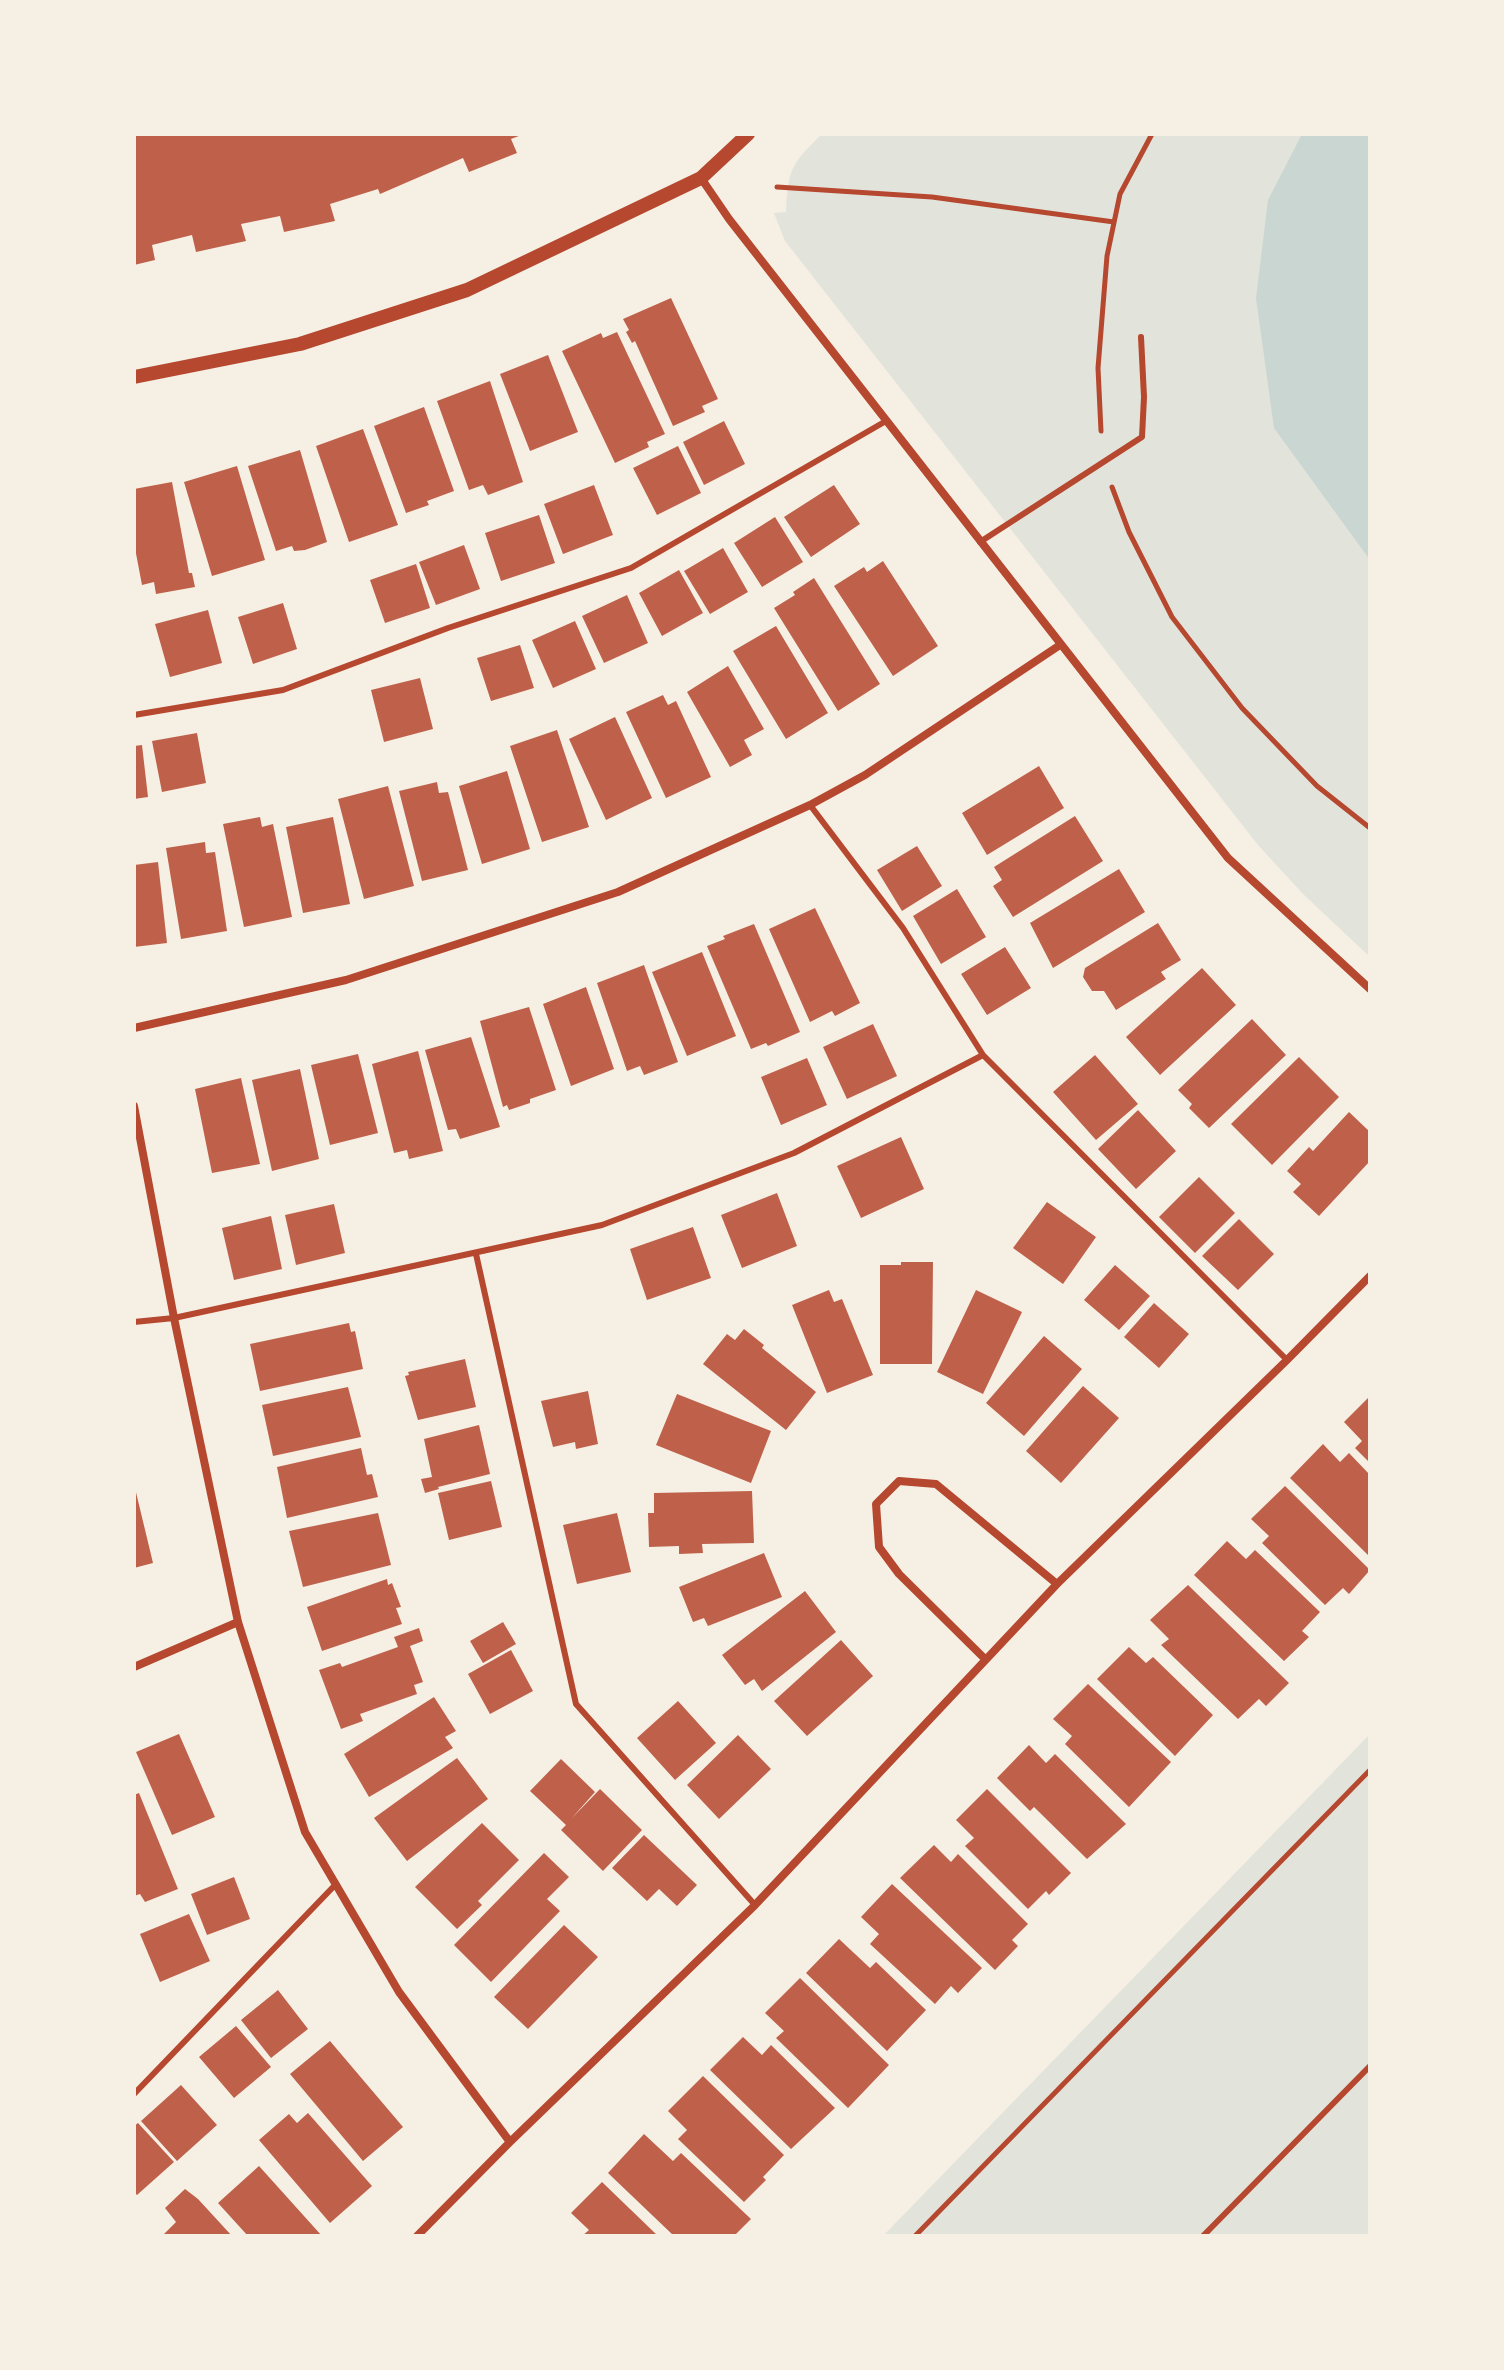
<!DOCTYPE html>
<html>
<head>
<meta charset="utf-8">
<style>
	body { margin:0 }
	#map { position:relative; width:1504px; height:2370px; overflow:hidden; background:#f6efe4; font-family:Commissioner,sans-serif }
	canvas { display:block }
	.frame { position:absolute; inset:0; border:136px solid #f6efe4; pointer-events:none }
</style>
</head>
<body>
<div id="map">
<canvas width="1504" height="2370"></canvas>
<div class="frame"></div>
</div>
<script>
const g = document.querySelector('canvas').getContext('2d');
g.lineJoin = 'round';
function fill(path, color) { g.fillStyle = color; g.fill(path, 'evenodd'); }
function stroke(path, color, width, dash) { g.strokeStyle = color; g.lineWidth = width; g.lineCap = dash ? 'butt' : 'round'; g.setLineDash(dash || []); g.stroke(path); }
fill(new Path2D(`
	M822,134h548v823l-67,-63 -45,-49 -473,-604 -11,-28 12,-1c2,-43 5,-48 36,-78z
	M1370,1734v502h-487z`), '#e2e4dc');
fill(new Path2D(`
	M1302,134h68v426l-96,-132 -18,-130 12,-98z`), '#c9d6d2');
fill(new Path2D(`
	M134,134h390l-13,5 6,14 -48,19 -6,-14 -83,36 -2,-5 -48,15 5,17 -51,11 -4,-16 -39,8 5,17 -50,11 -4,-17 -40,10 3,15 -21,5z
	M671,298l47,101 -16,7 3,6 -32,14 -38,-85 -3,2 -6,-11 3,-2 -6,-11z
	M617,332l48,102 -18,8 2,5 -34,16 -53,-112 39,-18 2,5z
	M548,355l30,77 -48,19 -30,-77z
	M490,381l33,101 -35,13 -5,-10 -14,5 -32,-89z
	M424,407l30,84 -27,10 2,4 -23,8 -32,-87z
	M724,421l21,43 -41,21 -21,-43z
	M363,429l35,96 -49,17 -33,-96z
	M678,446l23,47 -44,22 -24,-47z
	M300,450l27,92 -22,8 -11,1 -2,-5 -16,5 -28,-85z
	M237,466l28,94 -53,16 -28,-94z
	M172,482l17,91h3l3,14 -39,7 -2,-12 -12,3 -8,-42v-54z
	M594,485l19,50 -50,19 -19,-50z
	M834,485l26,39 -49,33 -27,-40z
	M539,515l16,48 -54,18 -16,-48z
	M775,517l28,45 -41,25 -28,-44z
	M464,545l16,44 -44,16 -17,-43z
	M723,548l25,44 -38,22 -26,-43z
	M883,561l55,85 -45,30 -59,-90 30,-19 3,5z
	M416,564l14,44 -45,15 -15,-43z
	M679,570l24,43 -41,23 -23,-43z
	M814,578l66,106 -42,27 -64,-103 21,-13 -2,-3z
	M627,595l21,48 -44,20 -22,-47z
	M283,603l14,46 -44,15 -15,-47z
	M208,610l14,53 -52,14 -15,-53z
	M575,621l21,48 -43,19 -21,-48z
	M776,626l52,87 -42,26 -53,-88z
	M520,645l14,43 -43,13 -14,-43z
	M728,666l36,63 -20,11 8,15 -22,12 -43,-75z
	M420,678l13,51 -49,13 -13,-52z
	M663,695l5,10 8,-4 35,76 -45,21 -40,-86z
	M615,717l37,81 -46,22 -37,-81z
	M557,730l32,97 -47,15 -32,-96z
	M197,733l9,50 -44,9 -10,-51z
	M142,745l6,52 -14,2v-53z
	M1039,766l25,42 -77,47 -25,-42z
	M507,771l23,78 -48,15 -23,-78z
	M437,782l2,11 9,-1 20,78 -46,11 -23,-90z
	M388,786l26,100 -50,13 -26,-100z
	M1075,816l28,45 -90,56 -20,-31 9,-6 -8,-13z
	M260,817l2,10 11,-3 19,93 -48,10 -21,-103z
	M333,817l17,87 -47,9 -17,-86z
	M205,842l1,11 9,-1 12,79 -46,8 -15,-91z
	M917,846l25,40 -40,25 -25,-41z
	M158,862l9,81 -33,4v-82z
	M1119,869l26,43 -92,56 -23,-45z
	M957,889l29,48 -45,27 -28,-48z
	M815,908l45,95 -25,13 -3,-5 -22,11 -41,-93z
	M1158,923l23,37 -20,12 5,7 -50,31 -12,-19h-12l-9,-14 2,-9z
	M754,924l46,108 -32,14 -2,-3 -15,6 -44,-103 18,-7 -2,-3z
	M1005,947l26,41 -44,27 -26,-41z
	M702,952l34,84 -49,20 -35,-84z
	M644,965l34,97 -34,13 -4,-9 -13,5 -30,-88z
	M1202,968l34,37 -76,70 -34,-38z
	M586,987l28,82 -43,17 -28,-82z
	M529,1007l27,83 -26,9v4l-21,7 -2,-5 -4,2 -23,-86z
	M1252,1019l34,36 -77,73 -20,-20 3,-4 -14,-14z
	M873,1024l24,52 -50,23 -24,-52z
	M471,1037l29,90 -40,12 -4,-10 -8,1 -23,-80z
	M418,1051l25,100 -34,8 -2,-9 -13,3 -22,-89z
	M358,1054l20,79 -48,12 -19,-80z
	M1095,1055l43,49 -42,36 -43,-48z
	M1299,1057l40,40 -67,68 -41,-41z
	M807,1058l20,47 -46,20 -20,-48z
	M300,1069l19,90 -47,12 -20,-91z
	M241,1078l19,86 -48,9 -17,-84z
	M1138,1110l38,41 -40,38 -38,-40z
	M1349,1112l21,20v29l-51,55 -26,-24 8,-8 -14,-13 22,-24 4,4z
	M901,1137l23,52 -63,29 -24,-52z
	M1199,1177l36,36 -40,40 -36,-36z
	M777,1193l20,53 -55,22 -21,-53z
	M1047,1202l49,35 -33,47 -50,-36z
	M334,1204l11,49 -49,12 -11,-50z
	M271,1216l11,53 -48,11 -12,-52z
	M1239,1219l35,35 -36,36 -36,-34z
	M693,1227l18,51 -64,22 -17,-51z
	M901,1262h32l-1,102h-52v-99h21z
	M1115,1265l35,31 -31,34 -35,-30z
	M829,1290l5,12 8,-3 31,76 -46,18 -35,-88z
	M976,1290l46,22 -39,82 -46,-22z
	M1154,1303l35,31 -30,34 -35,-31z
	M349,1323l2,9 4,-1 8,38 -103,22 -10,-47z
	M744,1329l20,16 -2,3 54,44 -30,38 -83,-66 24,-30 8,6z
	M1044,1336l38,33 -58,67 -38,-33z
	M465,1359l11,48 -58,13 -13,-44 4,-1 -1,-3z
	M1083,1386l36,32 -58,65 -35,-32z
	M348,1387l13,50 -88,19 -11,-51z
	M588,1391l10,53 -22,5 -1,-7 -22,5 -12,-46z
	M677,1394l94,37 -20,52 -95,-38z
	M1370,1396v67l-15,-15 7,-7 -18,-19z
	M479,1425l11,49 -52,13 1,2 -14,4 -4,-14 11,-2 -8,-38z
	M1323,1444l17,18 9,-9 21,22v82l-80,-79z
	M361,1448l6,27 5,-1 6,23 -91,21 -10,-51z
	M491,1481l11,46 -53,13 -11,-47z
	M134,1484l19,79 -19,5z
	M1285,1486l85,84 -21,24 -6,-6 -18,17 -63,-62 7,-7 -18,-17z
	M752,1491l2,52 -52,1 1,9 -24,1v-8l-30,1 -1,-34h6v-20z
	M378,1513l13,52 -88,22 -14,-56z
	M617,1513l14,59 -54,12 -14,-59z
	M1227,1541l19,18 9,-9 65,62 -18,19 7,6 -25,24 -90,-86z
	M764,1553l18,44 -74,29 -4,-8 -11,4 -14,-35z
	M387,1579l1,6 4,-2 9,24 -5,1 6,16 -80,27 -15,-44z
	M1188,1585l101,98 -23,23 -7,-7 -21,20 -77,-74 8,-6 -19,-19z
	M805,1591l31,41 -74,59 -8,-12 -9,6 -23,-30z
	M503,1622l13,22 -33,19 -13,-22z
	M419,1628l4,13 -13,5 13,36 -9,3 3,9 -57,20 3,7 -22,8 -22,-59 21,-7 2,4 56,-20 -4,-10z
	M841,1640l32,36 -66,60 -33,-35z
	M1129,1647l17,16 7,-6 60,58 -38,41 -78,-77z
	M511,1650l22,41 -43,23 -22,-40z
	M1088,1684l83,78 -42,45 -64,-63 7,-8 -19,-17z
	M434,1697l22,34 -11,6 8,11 -84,49 -25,-43z
	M678,1701l38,42 -41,37 -38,-42z
	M179,1734l36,83 -43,18 -36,-83z
	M738,1735l33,34 -52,50 -32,-34z
	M1029,1745l17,18 9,-9 71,70 -39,35 -53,-52 -4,4 -33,-33z
	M457,1758l31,41 -81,62 -33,-43z
	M561,1759l34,33 -24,27 29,-30 42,41 -39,41 -42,-41 5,-5 -36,-34z
	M987,1789l84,84 -22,22 -3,-4 -18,18 -63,-63 9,-8 -18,-18z
	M139,1793l39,96 -33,13 -5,-8 -6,2v-101z
	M482,1823l37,37 -41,41 4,4 -25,24 -42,-42z
	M644,1835l53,50 -20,21 -18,-17 -12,12 -35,-33z
	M934,1845l17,17 7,-8 70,70 -16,16 6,6 -23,24 -95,-92z
	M544,1853l25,24 -22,22 13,12 -69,71 -37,-37z
	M234,1877l16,42 -43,16 -16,-41z
	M892,1884l90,84 -24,25 -7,-7 -16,18 -65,-60 9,-10 -18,-17z
	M189,1914l21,47 -50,21 -20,-48z
	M564,1925l34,32 -70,72 -34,-32z
	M839,1939l31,29 6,-6 50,48 -39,41 -81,-78z
	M800,1978l89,87 -41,43 -72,-70 8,-7 -19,-18z
	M278,1990l30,39 -37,29 -30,-38z
	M236,2026l35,41 -37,31 -35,-41z
	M743,2037l19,18 9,-10 64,63 -44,41 -81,-79z
	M330,2041l73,86 -40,34 -73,-87z
	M703,2076l81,79 -21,22 3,3 -22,22 -66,-63 9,-9 -19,-19z
	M181,2085l36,40 -40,36 -36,-40z
	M308,2113l64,73 -42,37 -71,-83 30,-26 8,9z
	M138,2123l36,39 -37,33 -3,-3v-66z
	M644,2134l29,27 8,-8 70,66 -17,17h-60l-66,-63z
	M259,2166l63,70h-74l-30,-33z
	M602,2182l56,54h-76l7,-6 -18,-17z
	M185,2189l13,10 34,37h-70l14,-14 -11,-14z`), '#bf614a');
stroke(new Path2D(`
	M777,187l155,10 182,25
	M1101,431l-3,-63 9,-112 13,-62 32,-60
	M1112,487l17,45 43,85 70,91 75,78 53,42
	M915,2236l455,-466`), '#b5482f', 5);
stroke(new Path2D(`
	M980,542l162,-105 2,-40 -3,-60
	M134,715l149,-25 165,-62 183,-60 255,-147
	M810,805l93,123 80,127 304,305
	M476,1254l100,450 179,201
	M134,1322l40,-4 428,-93 192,-72 189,-98
	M134,2094l202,-210
	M1203,2236l167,-170`), '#b5482f', 6);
stroke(new Path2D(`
	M701,178l28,41 499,639 142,131
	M134,1028l212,-48 272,-88 192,-87 55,-30 195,-130
	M134,1106l40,212 64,304 67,210 94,160 111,150
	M984,1658l-85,-84 -20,-27 -3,-43 23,-23 37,3 121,100
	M134,1667l104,-45
	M417,2236l93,-94 245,-237 302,-321 230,-224 83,-84`), '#b5482f', 8);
stroke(new Path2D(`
	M134,377l166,-33 167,-54 234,-112 47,-44`), '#b5482f', 14);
</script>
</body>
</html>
